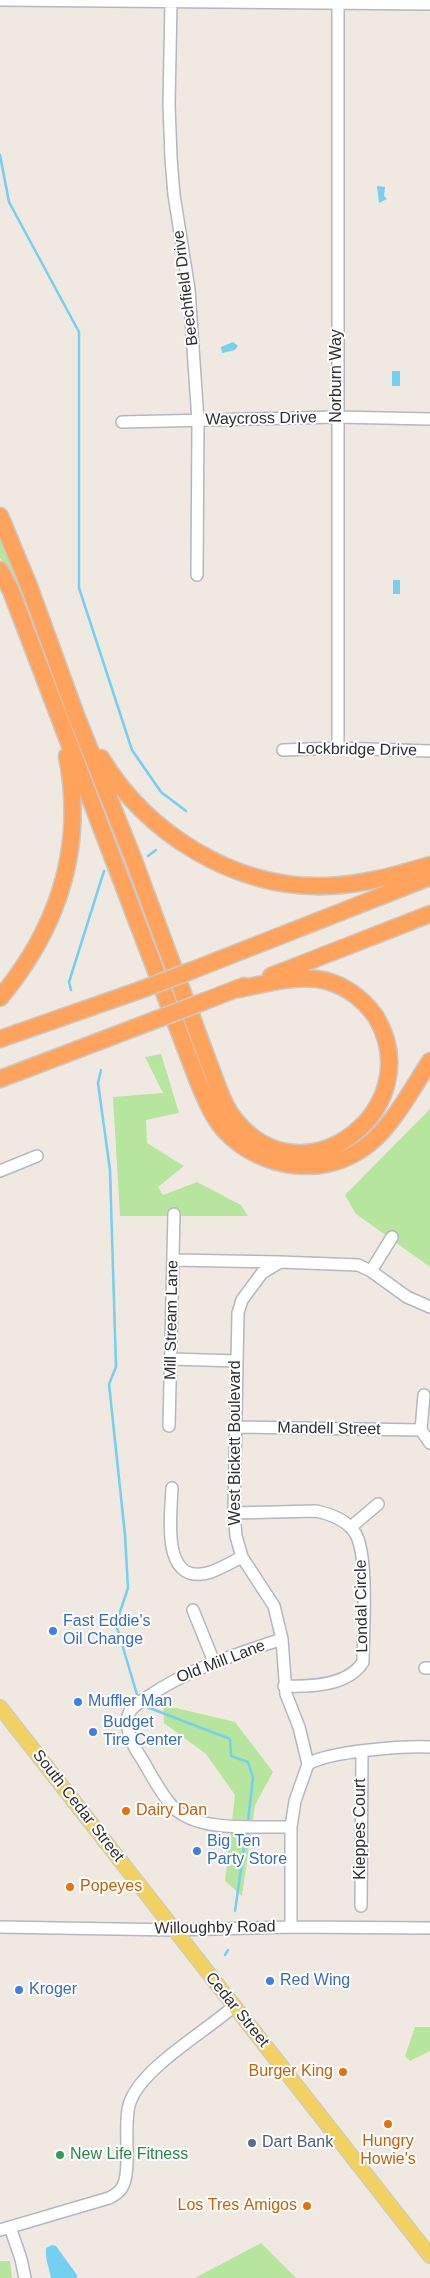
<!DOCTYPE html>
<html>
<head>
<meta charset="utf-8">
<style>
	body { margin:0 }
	canvas { display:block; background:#efe9e1 }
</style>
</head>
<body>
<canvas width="430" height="2278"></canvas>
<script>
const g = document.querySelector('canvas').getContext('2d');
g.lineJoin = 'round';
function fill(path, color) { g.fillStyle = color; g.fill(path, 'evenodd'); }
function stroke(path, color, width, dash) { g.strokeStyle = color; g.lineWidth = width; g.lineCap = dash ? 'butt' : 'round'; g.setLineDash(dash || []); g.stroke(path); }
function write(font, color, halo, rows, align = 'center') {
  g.font = font + ' Helvetica,sans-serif'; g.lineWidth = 4; g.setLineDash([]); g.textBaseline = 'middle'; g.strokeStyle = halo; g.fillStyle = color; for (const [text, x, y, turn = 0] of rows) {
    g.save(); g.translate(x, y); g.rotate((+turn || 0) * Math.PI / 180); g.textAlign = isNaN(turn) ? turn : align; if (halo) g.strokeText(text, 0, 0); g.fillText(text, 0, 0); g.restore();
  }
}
fill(new Path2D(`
	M0,528l53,148h-1l-43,-104 -9,-14z
	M161,1054l18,59 -33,7 1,23 37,23 -26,21 5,8 34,-13 44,23 7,11h-128l-7,-119 50,-4 -18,-36z
	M430,1109v158l-74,-53 -11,-19z
	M163,1705l72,17 38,50 -18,33 -13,91 -17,-15 10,-86 -29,-41 -42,-31z
	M415,2027h15v24l-20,10 -5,-5z
	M261,2243l35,35h-101z
	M0,2261h10l2,17h-12z`), '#b6e59e');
fill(new Path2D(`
	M377,186l8,1 -1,9 3,3 -8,4z
	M233,342l5,4 -3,4 -13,3 -1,-6z
	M392,371h8v15h-8z
	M393,580h7v14h-7z
	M52,2245l4,1 21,29v3h-26c-2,-11 -6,-19 -5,-30z`), '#75cff0');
stroke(new Path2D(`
	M0,155l9,47 70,130v256l53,162 29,42 25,19
	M148,856l8,-6
	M71,990l-2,-8 35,-111
	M101,1070l-3,13 12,87 6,197 -7,17 16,151 3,53 -12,36 22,74
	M147,1707l83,32 1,17 17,6 5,16 -5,43
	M235,1911l11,-77
	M225,1955l3,-5`), '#75cff0', 2.5);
const minor = new Path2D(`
	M2,0l428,4
	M171,1l-2,104 2,53 3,37 15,94 9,132 -1,154
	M338,3v745
	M122,422l215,-5 93,2
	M283,750l55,-2 92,3
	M0,1171l37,-15
	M173,1260l107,2
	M371,1271l21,-34
	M171,1359l66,2
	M424,1395l-3,35 9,13
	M169,1426l5,-212
	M237,1427l184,3
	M172,1488c-1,28 -12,100 39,84 11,-4 21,-10 31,-15
	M234,1513l82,-2c14,3 31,9 39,22 14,21 8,100 8,129 -15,24 -53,25 -79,24
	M351,1527l27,-23
	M193,1610l21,52
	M282,1639c-47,16 -92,29 -133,57 -7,5 -16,9 -20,17 -6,12 4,33 11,43 10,16 20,37 33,51 25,26 84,19 118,20
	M425,1668h5
	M308,1764c22,-13 95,-18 122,-17
	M361,1906l1,-154
	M0,1927l174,3 117,-3 139,1
	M291,1927v-100l4,-26 13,-37 -9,-37 -13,-33 -4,-55 -8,-33 -32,-49 -6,-21 -2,-23 4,-200 4,-13 20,-27 18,-11 78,3 13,6 36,26 23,10
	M10,2227l11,32 4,19
	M0,2230l109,-32c4,-2 9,-5 12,-9 12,-15 1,-65 9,-87 13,-35 75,-70 103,-95`);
const major = new Path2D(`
	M0,1707l430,549`);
const highway = new Path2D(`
	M0,516l29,70 47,129 57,143 81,219c6,15 11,31 22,44 69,84 194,-13 140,-104 -14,-20 -35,-35 -59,-38 -27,-3 -56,6 -83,11
	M0,570l11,21 188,493c7,16 14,34 26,47 37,39 101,48 144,13 23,-18 45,-58 61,-83
	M101,758c46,76 134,131 225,128 36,-1 70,-11 104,-21
	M193,970l237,-93
	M271,976l159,-62
	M0,998c58,-70 85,-151 67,-242
	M205,1001l39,-15
	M0,1039l143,-50
	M0,1079l155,-59`);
stroke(minor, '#b4b7c1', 14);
stroke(major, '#c9c9c9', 16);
stroke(highway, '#c9c9c9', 19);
stroke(minor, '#fff', 11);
stroke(major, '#f2d163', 14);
stroke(highway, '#ffa35c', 16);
const highwayBridge = new Path2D(`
	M143,989l50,-19
	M155,1020l50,-19`);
stroke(highwayBridge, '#c9c9c9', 19, []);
stroke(highwayBridge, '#ffa35c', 16);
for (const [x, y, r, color] of [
	[53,1631,5,"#3f7fe0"],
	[78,1702,5,"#3f7fe0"],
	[93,1732,5,"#3f7fe0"],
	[126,1811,5,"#e8710a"],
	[197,1851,5,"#3f7fe0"],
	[70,1887,5,"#e8710a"],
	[270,1981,5,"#3f7fe0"],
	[19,1990,5,"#3f7fe0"],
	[343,2072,5,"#e8710a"],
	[388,2124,5,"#e8710a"],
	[252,2143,5,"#5c6f8a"],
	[60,2155,5,"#2e9e5b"],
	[307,2206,5,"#e8710a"]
]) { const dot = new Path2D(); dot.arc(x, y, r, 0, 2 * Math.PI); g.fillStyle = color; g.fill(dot); stroke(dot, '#fff', 2); }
write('16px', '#2e2e2e', '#fff', [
	["Beechfield Drive",186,288,-97],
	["Norburn Way",337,376,-90],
	["Waycross Drive",261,419,-1],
	["Lockbridge Drive",357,750,1],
	["Mill Stream Lane",172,1320,-89],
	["Mandell Street",329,1429,1],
	["West Bickett Boulevard",236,1443,-90],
	["Londal Circle",362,1606,-91],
	["Old Mill Lane",221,1662,-21],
	["South Cedar Street",78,1806,52],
	["Kieppes Court",361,1829,-90],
	["Willoughby Road",215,1928,-1],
	["Cedar Street",237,2010,51]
]);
write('16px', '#366cbe', '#fff', [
	["Fast Eddie's",63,1622],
	["Oil Change",63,1640],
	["Muffler Man",88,1702],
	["Budget",103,1723],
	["Tire Center",103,1741],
	["Big Ten",207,1842],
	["Party Store",207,1860],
	["Red Wing",280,1981],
	["Kroger",29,1990]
], 'left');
write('16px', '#c56008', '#fff', [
	["Dairy Dan",136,1811],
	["Popeyes",80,1887],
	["Burger King",333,2072,"right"],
	["Hungry",388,2142,"center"],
	["Howie's",388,2160,"center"],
	["Los Tres Amigos",297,2206,"right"]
], 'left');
write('16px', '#4e5e75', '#fff', [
	["Dart Bank",262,2143]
], 'left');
write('16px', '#27864d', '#fff', [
	["New Life Fitness",70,2155]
], 'left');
</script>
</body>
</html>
